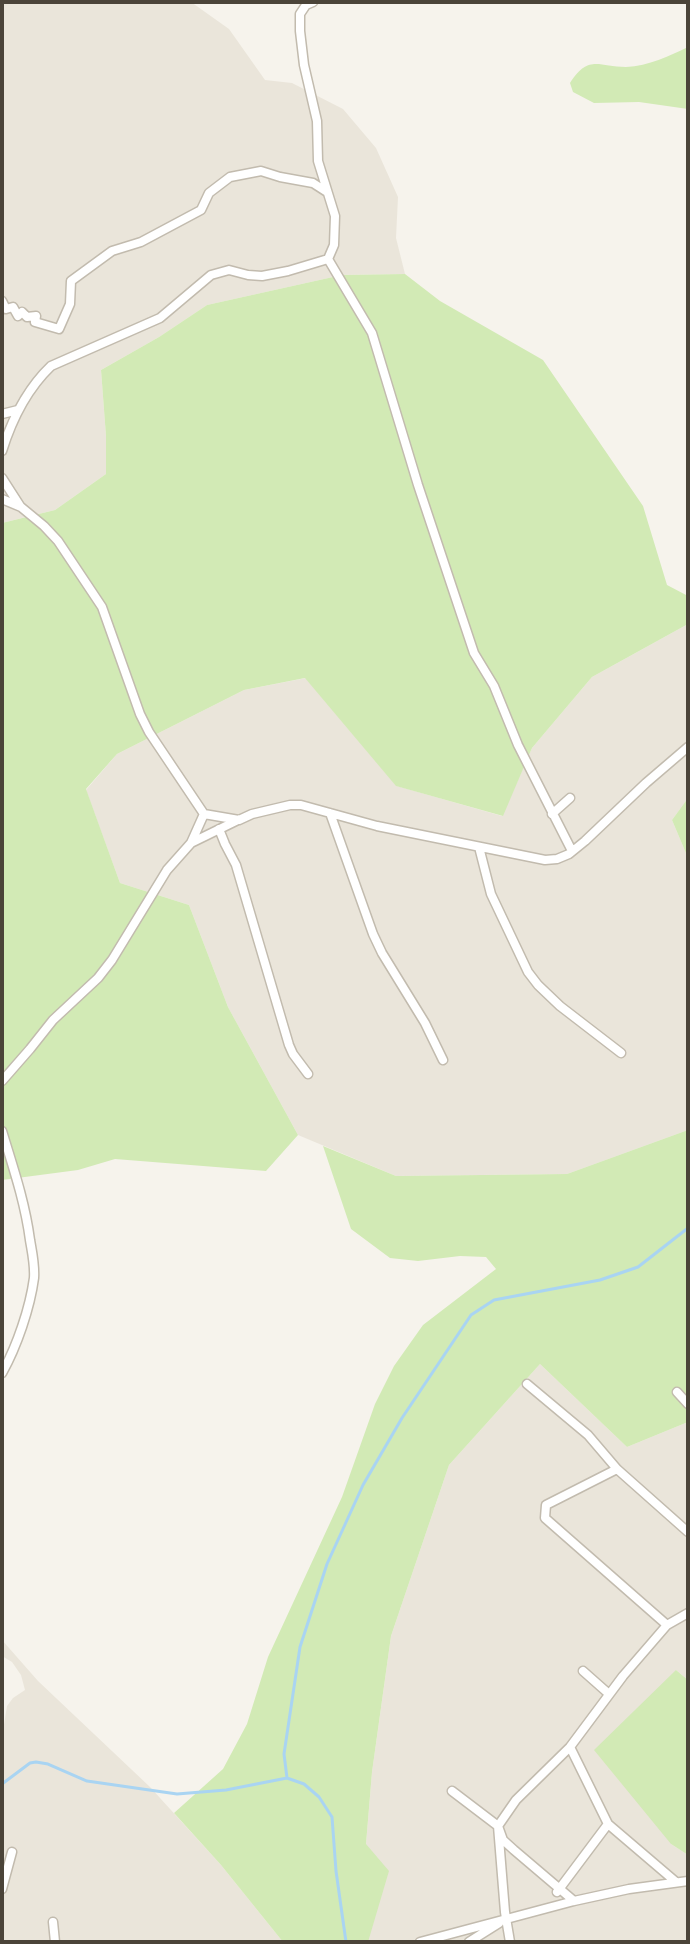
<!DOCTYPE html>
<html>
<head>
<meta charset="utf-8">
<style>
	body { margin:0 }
	#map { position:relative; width:690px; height:1944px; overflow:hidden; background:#f6f3ec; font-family:"Exo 2",sans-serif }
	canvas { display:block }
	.frame { position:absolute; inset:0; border:4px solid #4b4439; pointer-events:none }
</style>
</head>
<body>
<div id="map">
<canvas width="690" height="1944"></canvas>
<div class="frame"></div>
</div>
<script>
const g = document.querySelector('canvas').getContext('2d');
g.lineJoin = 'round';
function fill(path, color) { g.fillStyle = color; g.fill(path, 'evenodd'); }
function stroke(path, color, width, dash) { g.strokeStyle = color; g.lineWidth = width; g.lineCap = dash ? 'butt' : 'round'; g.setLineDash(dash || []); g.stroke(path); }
fill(new Path2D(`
	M2,2h189l38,27 36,51 27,3 51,26 33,39 22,49 -2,41 9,36 -63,1 -135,30 -48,32 -58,33 5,66v38l-51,36 -53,13z
	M688,624v174l-16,22 16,38v272l-121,44 -171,2 -98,-41 -70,-128 -39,-102 -69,-22 -34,-93 31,-36 127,-64 62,-12 91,108 105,30 30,-68 60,-71z
	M540,1364l87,83 61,-25v258l-12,-10 -5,174 17,11v87h-320l-2,-98 6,-72 19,-136 58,-171z
	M2,1640l36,41 112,106 71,78 62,77h-281v-205l5,-31 6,-8 12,-8 -4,-15 -9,-13 -10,-6z`), '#eae5da');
fill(new Path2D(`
	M688,47v62l-49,-7 -45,1 -21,-11 -3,-9c19,-29 28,-16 56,-16 23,-1 43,-11 62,-20z
	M405,274l35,27 103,59 100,146 24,79 21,11v28l-96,53 -60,71 -29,68 -107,-30 -91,-108 -61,12 -127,64 -31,35 34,94 69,22 39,102 70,128 -32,36 -151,-12 -37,11 -76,10v-657l53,-13 51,-36v-38l-5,-66 58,-33 48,-32 135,-30z
	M688,798v60l-16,-38z
	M688,1130v292l-61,25 -87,-83 -91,101 -58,171 -19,136 -6,72 23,27 -21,71h-85l-62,-77 -47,-52 49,-44 24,-45 21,-67 74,-160 33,-93 19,-38 29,-41 73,-56 -10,-12 -26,-1 -42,5 -28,-3 -39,-29 -28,-83 73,30 171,-2z
	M676,1670l12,10v175l-17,-11 -77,-94z`), '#d2eab5');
stroke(new Path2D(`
	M287,1778l-3,-24 16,-107 27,-83 36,-79 39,-67 69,-103 23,-15 106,-20 38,-13 50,-39
	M2,1784l28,-21 6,-1 12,2 39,17 90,13 49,-4 61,-12 17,6 15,13 13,20 4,54 10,71`), '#a9d4f2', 3);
const minor = new Path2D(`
	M328,259l44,74 46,152 56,168 20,33 24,59 54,106
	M2,301l4,8 7,-2 5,9 4,-4 5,5 9,-1 -1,6 24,7 11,-25 1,-23 41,-30 29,-9 60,-32 8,-17 21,-16 31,-6 19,6 33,6 14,9
	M2,414l16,-4
	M2,451c10,-32 25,-62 49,-85l109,-48 51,-43 18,-5 19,5 14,1 26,-5 40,-12 6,-14 1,-29 -17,-55 -1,-40 -13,-56 -4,-34v-17l6,-9 7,-3
	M2,478l18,28
	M2,499l19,8 23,19 14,15 44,66 38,107 9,18 55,82 35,6 13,-6 38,-9h11l76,21 168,34 12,-1 12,-5 16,-13 61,-58 42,-36
	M330,813l43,121 9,19 43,70 18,37
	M552,814l18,-16
	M219,829l6,15 11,21 53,180 4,9 15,20
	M191,843l47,-23
	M479,847l12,47 37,78 10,13 22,21 61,47
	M2,1081l28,-32 23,-29 45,-42 14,-18 55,-90 24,-27 13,-29
	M2,1131c11,36 23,71 28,109 2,12 5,25 4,38 -4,30 -17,68 -32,95
	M527,1384l61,51 29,34
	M677,1392l11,12
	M667,1625l-122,-107 1,-13 71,-36 71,63
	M583,1671l26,23
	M452,1791l46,35 7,86 5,30
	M608,1824l68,58
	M2,1889l10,-37
	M557,1892l51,-68 -38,-77
	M574,1901l-60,-51 -11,-10 -5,-14 18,-26 54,-53 53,-71 44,-51 21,-12
	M53,1922l2,20
	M420,1942l154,-41 55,-12 59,-8
	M469,1942l30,-19`);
stroke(minor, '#c2bbae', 11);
stroke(minor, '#fff', 8);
</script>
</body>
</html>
